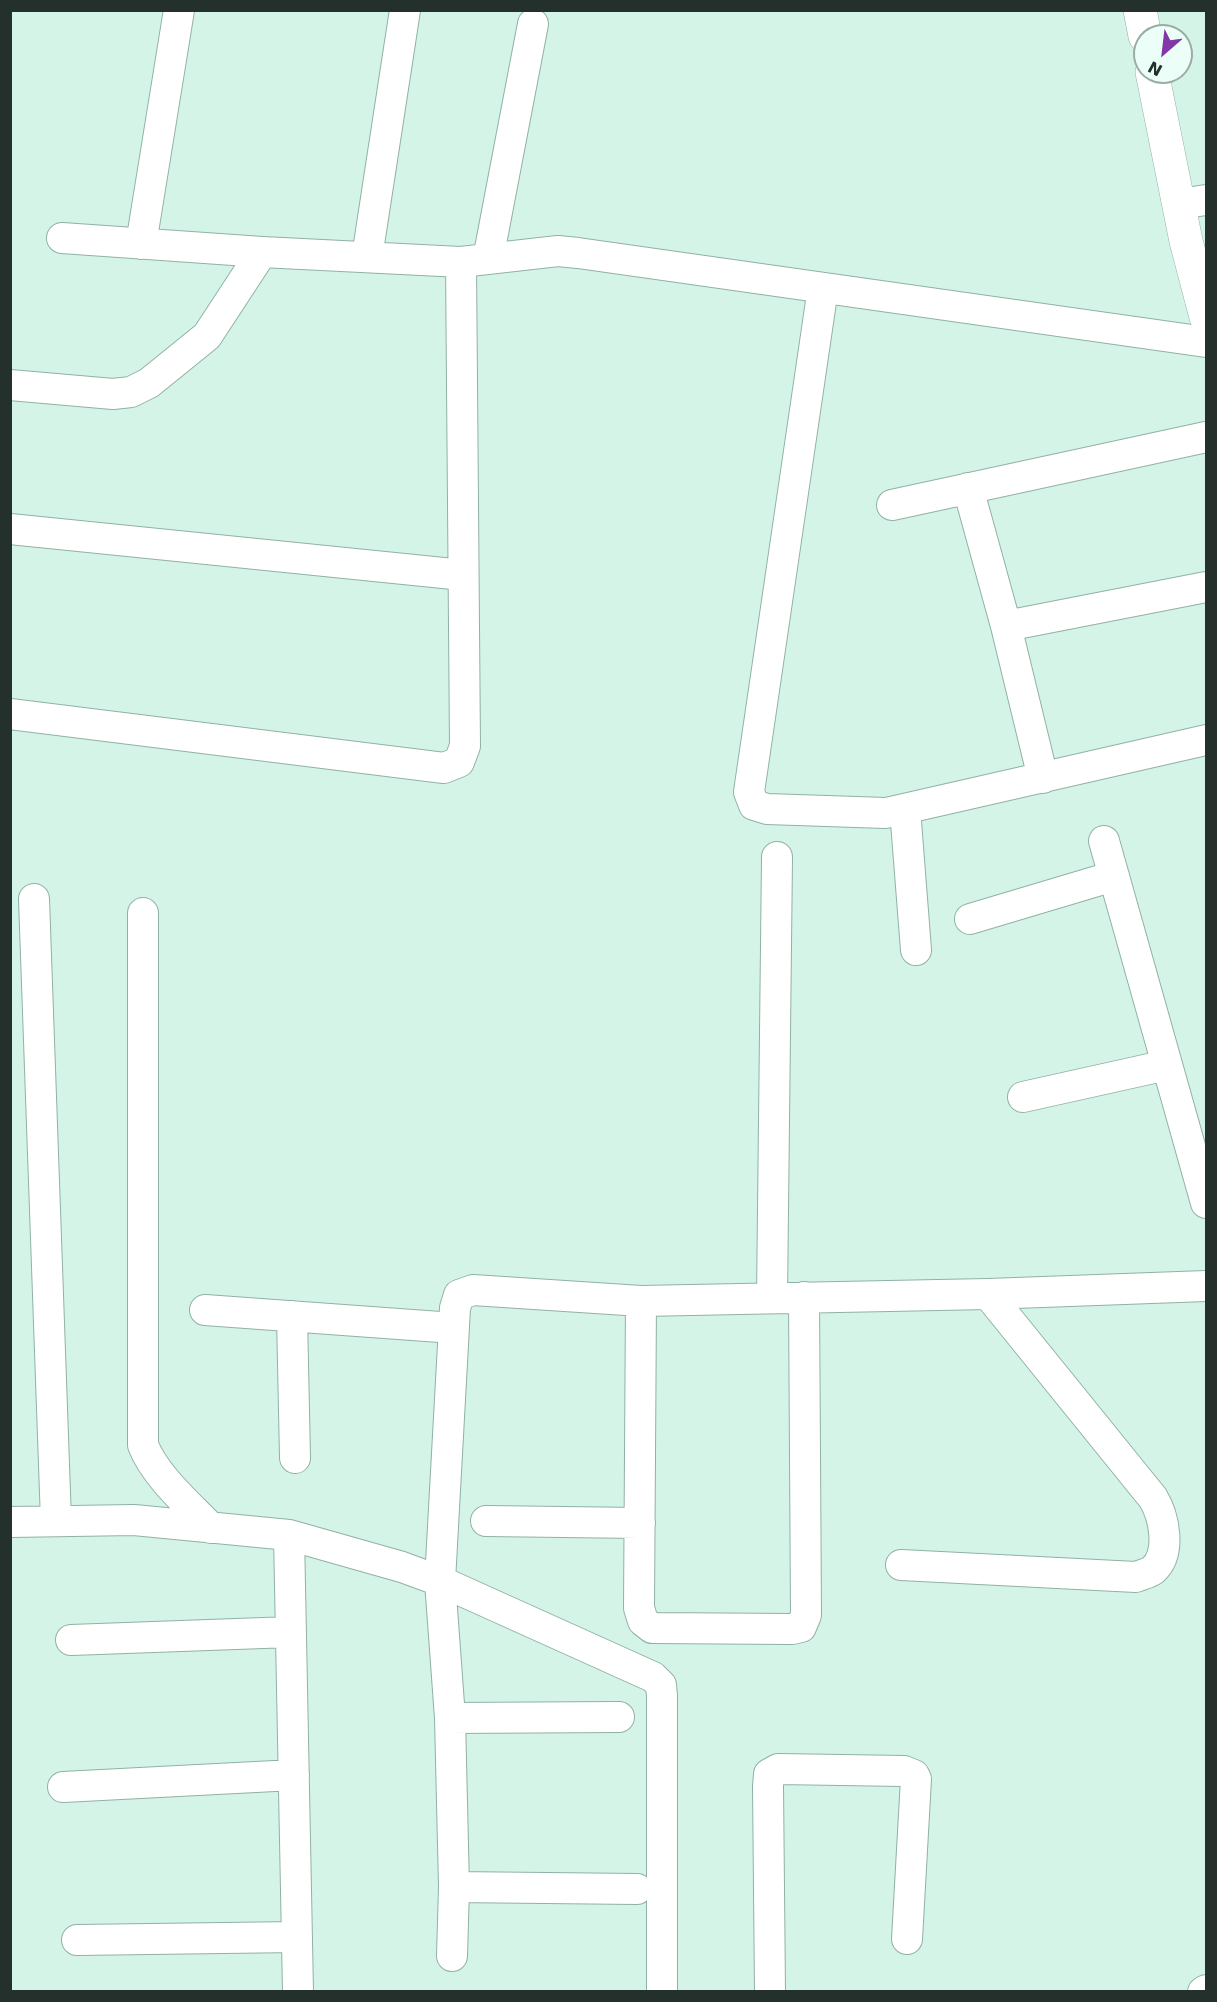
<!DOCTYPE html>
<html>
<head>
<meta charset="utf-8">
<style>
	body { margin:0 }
	#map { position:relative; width:1217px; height:2002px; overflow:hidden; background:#d4f4e8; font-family:"DejaVu Sans",sans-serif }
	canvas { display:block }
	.frame { position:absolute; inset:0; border:12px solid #23302b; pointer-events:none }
	.north { position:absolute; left:1133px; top:24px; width:60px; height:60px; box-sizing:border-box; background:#ebfef7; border:2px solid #9baca5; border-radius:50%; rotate:208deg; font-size:16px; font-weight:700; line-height:24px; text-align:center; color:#23302b }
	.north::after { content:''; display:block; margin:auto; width:21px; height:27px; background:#8236a7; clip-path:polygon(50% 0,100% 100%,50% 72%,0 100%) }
</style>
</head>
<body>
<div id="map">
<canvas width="1217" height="2002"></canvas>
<div class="frame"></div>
<div class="north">N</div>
</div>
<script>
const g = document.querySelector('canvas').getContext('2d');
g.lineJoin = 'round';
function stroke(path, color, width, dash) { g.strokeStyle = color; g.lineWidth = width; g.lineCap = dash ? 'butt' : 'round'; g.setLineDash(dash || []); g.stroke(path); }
const minor = new Path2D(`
	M1179,204l27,-4
	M62,238l200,14 199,10 97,-11 20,2 628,89
	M141,244l38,-234
	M367,257l38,-247
	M488,259l45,-235
	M823,288l-74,504 5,13 13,4 119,4 320,-73
	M10,385l103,9 18,-2 18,-9 58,-47 55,-84
	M968,488l38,138 37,152
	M892,505l314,-68
	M10,529l453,46
	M1006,626l200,-39
	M10,714l434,54 15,-6 6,-16 -4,-484
	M905,809l11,141
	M1104,841l102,362
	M34,899l22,622
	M143,913v532c12,31 45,59 68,83
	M970,919l144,-43
	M1023,1097l144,-32
	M772,1298l5,-441
	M641,1301l-2,307 4,13 9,7 140,1 9,-2 5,-12 -2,-318
	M205,1310l249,18
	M292,1316l3,142
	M486,1521l154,2
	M10,1522l124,-2 155,15 113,32 38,14 213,96 8,8 1,11v296
	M289,1535l9,457
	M901,1565l235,12c5,-2 13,-4 17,-7 19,-17 11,-54 0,-72l-165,-204
	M71,1640l220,-8
	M450,1718l169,-1
	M63,1787l231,-12
	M454,1887l183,2
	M77,1940l220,-3
	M452,1956l2,-69 -4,-169 -10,-137 15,-273 4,-13 14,-5 168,11 347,-7 218,-8
	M770,1992l-2,-206 1,-12 9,-5 126,2 10,4 2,4 -9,160
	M1203,1992l3,-2`);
const primary = new Path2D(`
	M1140,10l5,26
	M1152,72l34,169 20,76`);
stroke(minor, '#92b1a6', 32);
stroke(primary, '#92b1a6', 34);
stroke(minor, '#fff', 30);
stroke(primary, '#fff', 33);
</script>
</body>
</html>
